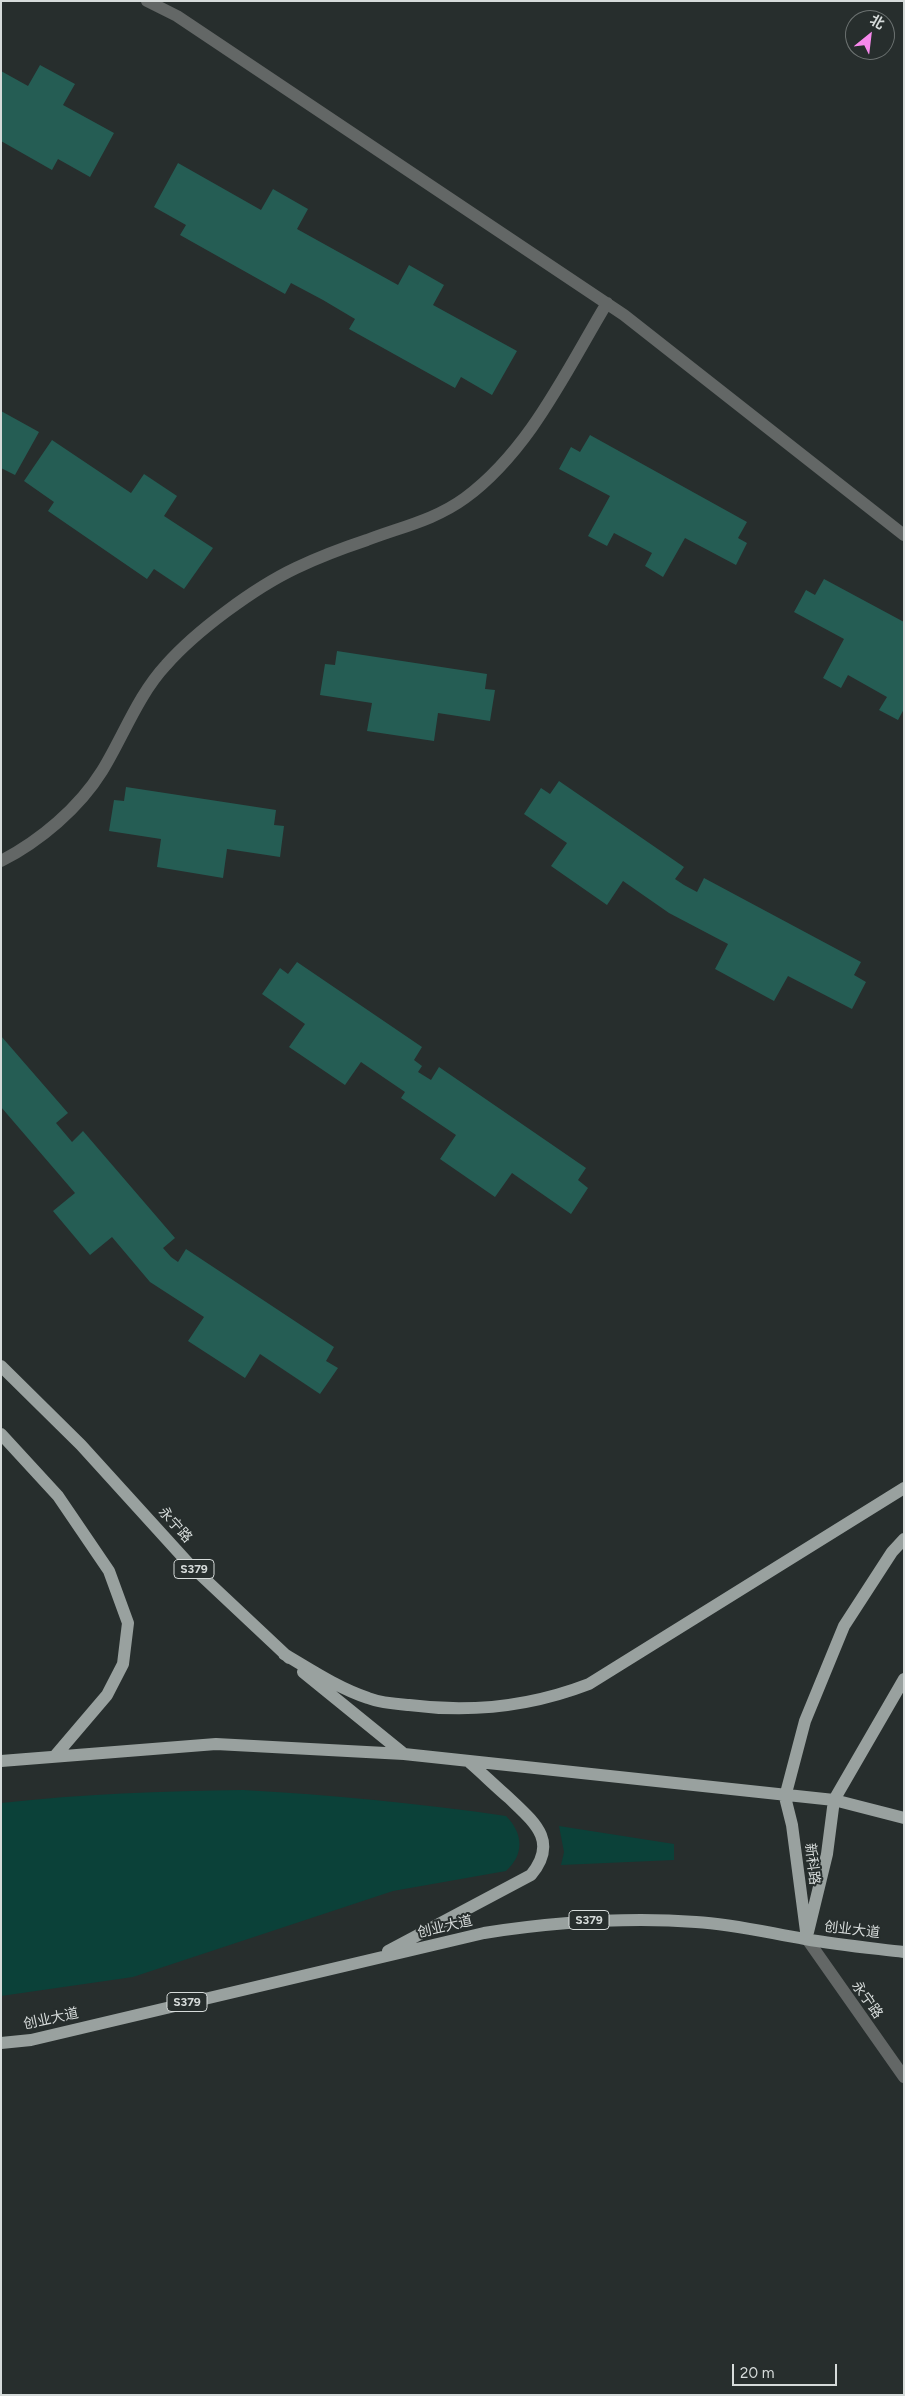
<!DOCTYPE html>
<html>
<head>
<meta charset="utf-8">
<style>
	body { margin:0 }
	#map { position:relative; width:905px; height:2396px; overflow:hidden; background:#272e2d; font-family:Figtree,"Noto Sans SC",sans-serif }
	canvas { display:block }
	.frame { position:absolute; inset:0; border:2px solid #d6dbda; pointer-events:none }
	.north { position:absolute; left:845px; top:10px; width:50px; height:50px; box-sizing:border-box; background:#272e2d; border:1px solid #6d7372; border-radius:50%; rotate:29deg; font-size:14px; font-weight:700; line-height:20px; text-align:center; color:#d6dbda }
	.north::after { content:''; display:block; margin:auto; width:18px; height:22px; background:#f788ec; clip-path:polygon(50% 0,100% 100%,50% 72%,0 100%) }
	.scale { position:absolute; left:732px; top:2364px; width:105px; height:22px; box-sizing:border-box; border:2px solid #d6dbda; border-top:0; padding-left:6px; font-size:15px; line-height:18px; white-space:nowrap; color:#d6dbda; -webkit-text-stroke:4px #272e2d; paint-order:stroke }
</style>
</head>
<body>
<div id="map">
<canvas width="905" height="2396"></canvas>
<div class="frame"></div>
<div class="north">北</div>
<div class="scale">20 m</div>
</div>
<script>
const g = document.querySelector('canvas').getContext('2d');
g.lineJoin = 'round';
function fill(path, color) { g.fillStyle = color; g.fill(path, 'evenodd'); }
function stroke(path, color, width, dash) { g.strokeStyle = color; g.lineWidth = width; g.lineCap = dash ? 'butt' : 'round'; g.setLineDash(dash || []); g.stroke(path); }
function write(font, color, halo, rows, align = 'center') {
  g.font = font + ' Figtree,"Noto Sans SC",sans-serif'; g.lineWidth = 4; g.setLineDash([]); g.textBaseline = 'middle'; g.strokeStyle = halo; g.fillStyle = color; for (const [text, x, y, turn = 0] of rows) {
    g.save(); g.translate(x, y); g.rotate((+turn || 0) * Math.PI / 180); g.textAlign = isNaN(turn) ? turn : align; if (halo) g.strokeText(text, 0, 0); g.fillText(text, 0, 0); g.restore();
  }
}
fill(new Path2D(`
	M243,1790c88,5 175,13 263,26 17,17 19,38 0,55l-113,20 -260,86 -132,19v-193c81,-9 161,-12 242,-13z
	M559,1826l115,18v16l-113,5 3,-13z`), '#0b4139');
fill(new Path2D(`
	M40,65l35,19 -12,21 51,28 -24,44 -32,-18 -6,11 -51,-29v-70l27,15z
	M178,163l83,47 12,-21 35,20 -11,20 101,56 11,-20 35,20 -11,20 84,46 -25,44 -31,-18 -6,11 -106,-59 6,-10 -32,-19 -32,-17 -6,11 -105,-59 6,-10 -32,-18z
	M1,411l38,21 -24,43 -14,-7z
	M590,435l157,87 -9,16 9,5 -11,22 -51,-27 -22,39 -18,-11 7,-13 -38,-20 -7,13 -19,-10 22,-40 -51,-27 12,-22 9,5z
	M52,440l79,53 13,-19 33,22 -13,20 49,32 -29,41 -30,-20 -7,10 -99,-68 6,-9 -30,-21z
	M824,579l80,43v87l-6,11 -19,-10 8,-13 -39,-22 -7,13 -18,-10 21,-39 -50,-27 12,-22 9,5z
	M337,651l150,23 -2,15 10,1 -5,31 -52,-8 -4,28 -67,-10 5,-28 -52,-8 5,-31 10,1z
	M559,781l125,86 -9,12 9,6 13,7 7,-14 157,84 -7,13 12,7 -14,27 -64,-33 -14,25 -59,-32 13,-25 -59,-31 -46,-32 -16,24 -56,-39 16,-23 -43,-29 17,-26 9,6z
	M126,787l150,23 -2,15 10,1 -4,31 -53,-8 -4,29 -66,-11 4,-28 -52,-8 5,-31 10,1z
	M297,962l125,85 -8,13 8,6 -4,6 13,8 8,-13 147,101 -8,12 10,8 -17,26 -59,-41 -17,24 -55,-38 16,-24 -55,-37 4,-6 -44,-30 -16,23 -56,-38 16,-23 -43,-30 18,-26 8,6z
	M1,1036l67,77 -12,10 16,19 11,-11 92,107 -12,10 8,9 7,5 8,-13 148,98 -8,14 12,7 -18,26 -60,-40 -15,24 -57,-37 16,-24 -54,-35 -38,-45 -22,18 -37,-44 22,-18 -74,-86z`), '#255d54');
stroke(new Path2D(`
	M147,1l30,15 447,299 280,220
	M1,861c39,-20 78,-53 101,-90 21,-34 36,-76 64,-106 30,-34 88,-77 130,-97 23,-11 47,-20 71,-28 34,-13 68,-20 98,-42 65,-48 101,-127 142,-195
	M807,1939l97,138`), '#636766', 12);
stroke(new Path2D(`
	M1,1366l80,79 109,120 99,93
	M1,1434l57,62 51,75 19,52 -5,41 -16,31 -52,61
	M284,1654c27,16 54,34 84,44 13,5 28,6 41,7 61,8 123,1 180,-21l315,-196
	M303,1672l101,82
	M1,1761l215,-17 188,10 430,46 70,18
	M808,1932l19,-78 7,-54 70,-121
	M807,1939l-15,-114 -7,-28 20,-76 39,-95 48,-74 12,-13
	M388,1951l143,-76c28,-34 3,-53 -22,-77 -14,-12 -27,-25 -41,-37
	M1,2043l30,-3 453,-107c71,-11 141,-16 212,-11 37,2 73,11 109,17 33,6 66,9 99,13`), '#99a19f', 12);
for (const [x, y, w] of [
	[194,1569,40],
	[589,1920,40],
	[187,2002,40]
]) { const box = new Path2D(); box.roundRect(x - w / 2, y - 9.5, w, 19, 4); g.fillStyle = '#272e2d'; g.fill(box); stroke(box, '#d6dbda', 1); }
write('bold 12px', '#d6dbda', null, [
	["S379",194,1569],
	["S379",589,1920],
	["S379",187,2002]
]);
write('14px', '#d6dbda', '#272e2d', [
	["永宁路",175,1525,48],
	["新科路",812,1864,83],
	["创业大道",445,1927,-13],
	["创业大道",852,1930,7],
	["永宁路",867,2000,55],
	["创业大道",51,2019,-12]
]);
</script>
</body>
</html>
